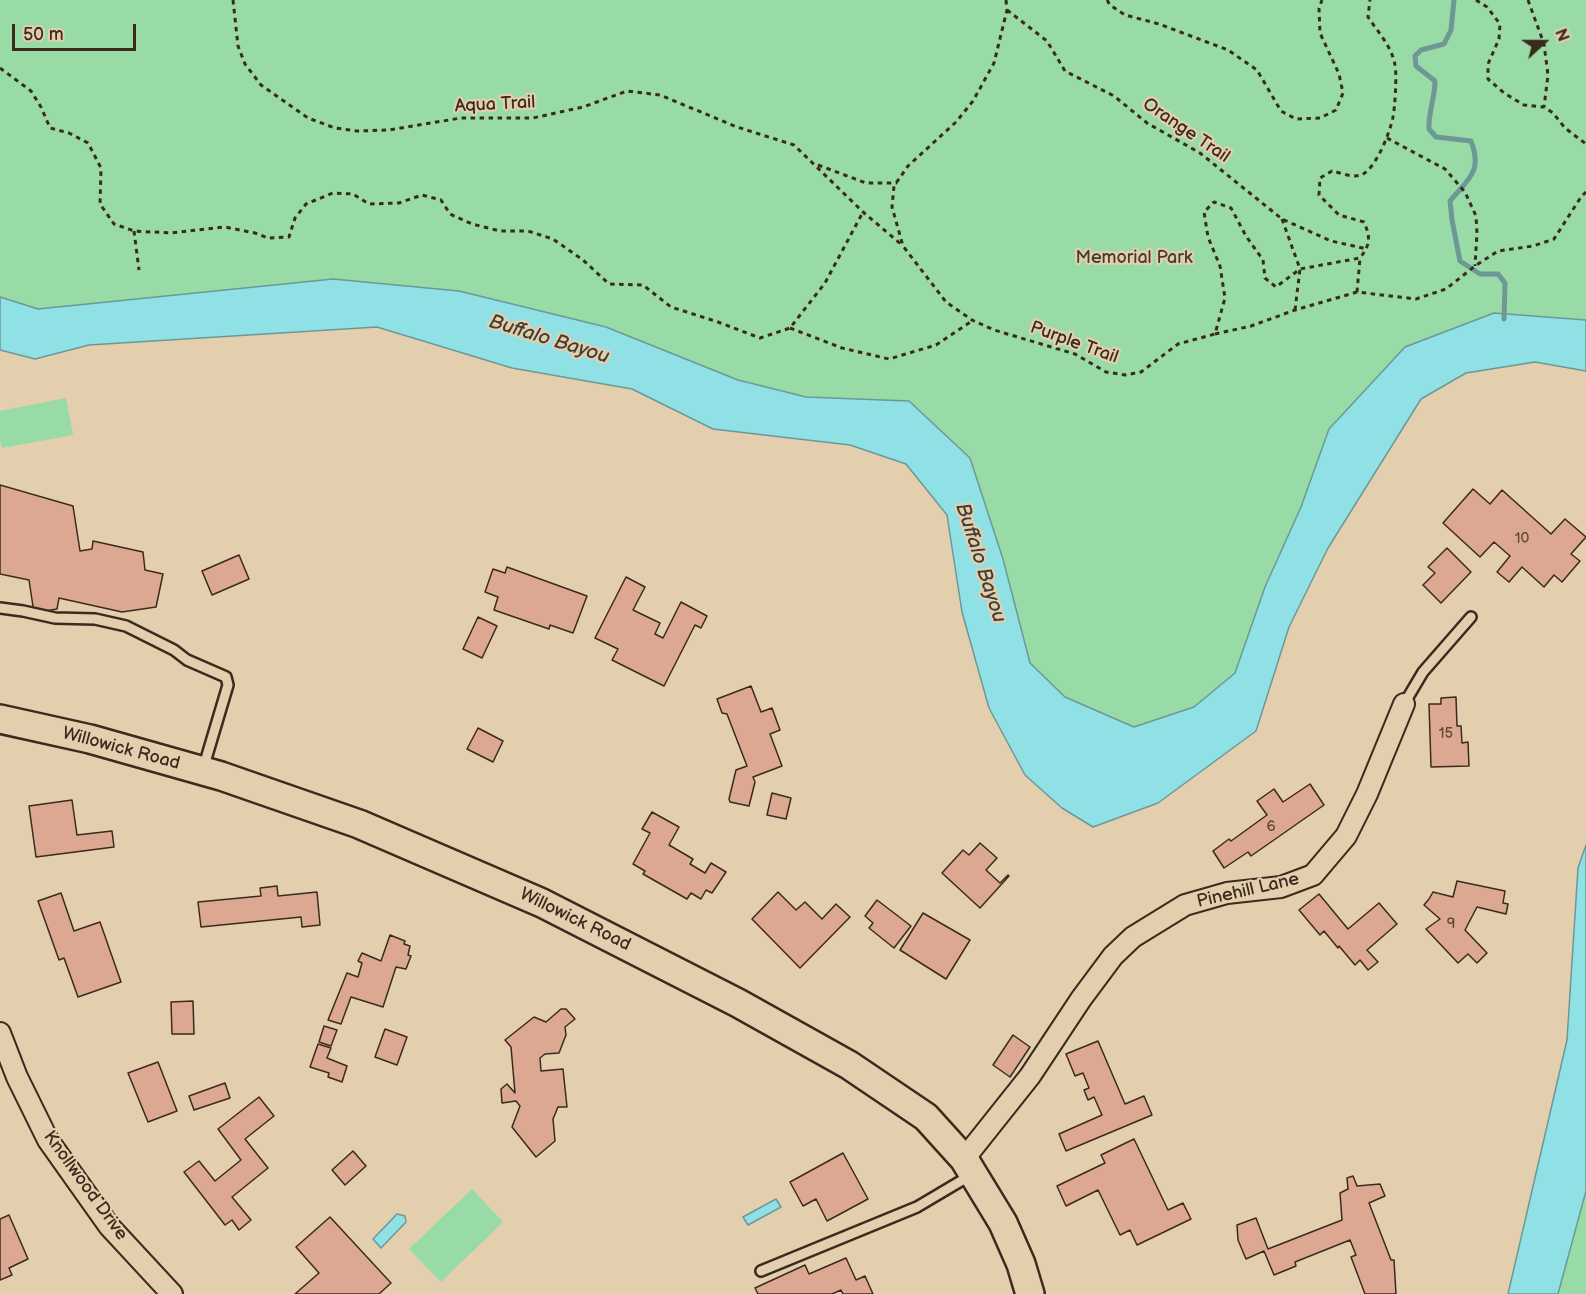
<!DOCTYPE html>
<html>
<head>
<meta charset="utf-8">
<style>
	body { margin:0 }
	#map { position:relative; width:1586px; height:1294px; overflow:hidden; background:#e3cfae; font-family:"Balsamiq Sans",sans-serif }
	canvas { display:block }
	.north { position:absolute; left:1514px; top:12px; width:60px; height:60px; -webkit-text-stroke:4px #e3cfae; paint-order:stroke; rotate:69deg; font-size:16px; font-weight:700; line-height:24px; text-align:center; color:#3b2a1e }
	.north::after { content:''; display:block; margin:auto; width:21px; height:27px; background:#3b2a1e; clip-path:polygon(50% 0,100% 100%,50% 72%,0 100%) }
	.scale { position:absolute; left:12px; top:24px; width:124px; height:27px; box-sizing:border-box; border:3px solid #3b2a1e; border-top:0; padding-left:8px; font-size:18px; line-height:21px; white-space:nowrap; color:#3b2a1e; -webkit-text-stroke:4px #e3cfae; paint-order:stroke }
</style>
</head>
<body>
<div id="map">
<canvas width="1586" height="1294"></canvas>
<div class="north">N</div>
<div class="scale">50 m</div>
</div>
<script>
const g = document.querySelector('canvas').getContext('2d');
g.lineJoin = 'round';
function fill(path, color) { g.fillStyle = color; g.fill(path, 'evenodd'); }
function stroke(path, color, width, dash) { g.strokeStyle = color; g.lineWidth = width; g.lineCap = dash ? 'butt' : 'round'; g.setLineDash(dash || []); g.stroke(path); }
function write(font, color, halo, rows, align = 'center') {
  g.font = font + ' "Balsamiq Sans",sans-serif'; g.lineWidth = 4.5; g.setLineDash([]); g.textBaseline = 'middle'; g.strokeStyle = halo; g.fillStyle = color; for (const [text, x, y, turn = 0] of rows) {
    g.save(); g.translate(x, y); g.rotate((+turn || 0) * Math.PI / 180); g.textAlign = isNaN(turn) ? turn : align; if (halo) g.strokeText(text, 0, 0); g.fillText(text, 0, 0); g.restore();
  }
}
fill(new Path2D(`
	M0,0h1586v320l-92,-7 -165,116 -28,78 -36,80 -30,87 -41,33 -60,20 -69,-30 -35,-34 -27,-104 -94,-158 -103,-4 -68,-17 -132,-53 -147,-36 -126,-12 -295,30 -38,-12z
	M66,398l7,37 -71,13 -2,-8v-29z
	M472,1189l31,33 -62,60 -32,-33z
	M1586,1191v103h-28z`), '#98dba6');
const water = new Path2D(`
	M333,279l126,12 147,36 132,53 68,17 103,4 61,57 33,101 27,104 35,34 69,30 60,-20 41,-34 30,-86 36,-80 28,-78 76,-82 89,-34 92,7v51l-51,-9 -69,11 -45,26 -93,149 -39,79 -33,104 -98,72 -65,24 -31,-19 -37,-33 -36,-67 -27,-96 -15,-97 -41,-51 -56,-19 -137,-16 -81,-40 -120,-21 -135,-41 -288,18 -54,14 -35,-9v-53l38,12z
	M1586,845v346l-28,103h-50l59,-254 11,-172z
	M776,1199l5,8 -33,18 -5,-8z
	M397,1214l8,2 1,6 -25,26 -8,-9z`);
fill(water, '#8fe1e6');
stroke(water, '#6d9896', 1.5);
stroke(new Path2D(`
	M1454,0l-3,30 -7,14 -23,6 -6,6 1,10 19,15c0,17 -7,32 -6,48l7,8 35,4c12,31 -3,38 -21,60l2,19 8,41 20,13h18l7,9 -1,36`), '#6d9896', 5);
const building = new Path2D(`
	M0,485l73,21 7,45 12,-2 1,-8 50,11 2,18 18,4 -7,33 -34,5 -63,-14 -2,11 -23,4 -5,-33 -29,-6z
	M1473,489l17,15 12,-14 49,44 14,-15 21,18 -15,17 9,7 -18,21 -8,-7 -10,12 -22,-20 -13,15 -12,-10 13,-16 -16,-14 -14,15 -37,-34z
	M1447,548l24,24 -30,31 -18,-18 12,-12 -7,-6z
	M239,555l10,24 -37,16 -10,-24z
	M507,567l80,29 -14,37 -23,-8 -1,4 -55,-19 4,-13 -13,-5 8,-23 12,4z
	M626,577l19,10 -12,23 27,13 -5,11 8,4 18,-36 26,14 -6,12 -6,-3 -31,61 -52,-26 6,-11 -23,-11z
	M478,617l19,9 -15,32 -19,-9z
	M751,686l10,26 11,-4 8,22 -10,4 12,32 -29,11 2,5 -6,24 -19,-4 -1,-3 7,-29 11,-4 -20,-52 -5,-1 -5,-14z
	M1456,697l1,29h4l1,17 6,-1 1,24 -38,1 -2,-63h12v-6z
	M478,728l25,13 -10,21 -26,-13z
	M1310,784l14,21 -73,51 -3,-4 -24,16 -11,-17 16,-12 2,2 36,-26 -10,-14 17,-12 9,13z
	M772,793l19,5 -5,21 -19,-4z
	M72,800l5,35 35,-4 2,16 -78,10 -7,-51z
	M652,812l27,15 -10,18 24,14 -3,5 15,9 6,-10 15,9 -14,21 -6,-3 -5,9 -10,-6 -4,6 -44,-25 2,-3 -12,-7 17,-31 -8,-4z
	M980,843l17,15 -11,12 14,13 8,-8 1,1 -29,32 -38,-35 21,-23 6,5z
	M1457,881l48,10 -2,12 5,1 -2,10 -29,-7 -12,23 22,23 -10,10 -9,-9 -10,9 -32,-34 14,-10 -16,-14 5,-6 4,-7 20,5z
	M277,886l1,10 39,-4 3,33 -18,2 -1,-10 -100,10 -3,-25 63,-6 -1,-8z
	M778,892l18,18 9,-8 17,17 14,-15 14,13 -50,51 -48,-49z
	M61,893l13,38 26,-9 21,60 -43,15 -14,-39 -5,2 -21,-59z
	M1319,894l29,35 31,-26 18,21 -30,26 11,12 -10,8 -8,-10 -5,5 -16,-19 -1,2 -14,-17 -4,4 -21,-25z
	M877,900l34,26 -17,22 -25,-20 4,-5 -8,-7z
	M923,913l47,27 -24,39 -46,-29z
	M390,935l15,6 -1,3 6,2 -2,9 3,1 -5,13 -10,-2 -13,40 -32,-10 -10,27 -13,-4 19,-47 11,4 4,-14 -4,-2 4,-8 19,8z
	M193,1001l1,33h-22l-1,-32z
	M561,1009h5l9,10 -10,8 1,8 -7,18 -14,1 -5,4 1,13 22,-2 4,38h-9l-5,12 2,22 -19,16 -24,-30 8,-21 -4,-5 -14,2 -1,-14 6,-5 8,9 -4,-46 -6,-7 29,-23 12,5z
	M324,1026l13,4 -6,16 -12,-4z
	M385,1029l22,8 -10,28 -22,-8z
	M1013,1035l17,12 -20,30 -17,-12z
	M1098,1041l27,63 19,-8 8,19 -86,36 -7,-17 43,-19 -8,-18 -6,3 -4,-10 5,-2 -6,-15 -8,3 -9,-22z
	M318,1044l13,4 -4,10 20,8 -5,16 -14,-5 1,-4 -19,-6z
	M158,1062l19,49 -29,11 -20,-49z
	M225,1083l5,15 -36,12 -5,-14z
	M259,1097l15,19 -29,23 23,29 -36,29 19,23 -12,10 -7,-10 -7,5 -41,-53 15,-11 16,20 26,-21 -23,-31z
	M1134,1139l34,71 15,-7 8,16 -54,26 -7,-15 -10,5 -22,-45 -32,16 -9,-20 48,-23 -4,-8z
	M353,1151l13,15 -21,19 -13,-15z
	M843,1153l25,46 -41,22 -11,-22 -13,7 -13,-24z
	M1353,1176l4,10 23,-2 5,12 -16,7 22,57h3l2,34h-31l-14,-37 5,-2 -6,-15 -55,22 1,4 -22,9 -10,-24 -18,8 -8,-19 -1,-15 19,-7 12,31 74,-29 -2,-27 8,-4 -1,-11z
	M9,1215l19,44 -19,9 3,7 -12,5v-61z
	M330,1217l61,66 -12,11h-84l24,-21 -23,-26z
	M846,1258l10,22 9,-4 8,18h-30l-2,-4 -9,4h-74l-3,-6 50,-23 4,9z`);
fill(building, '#dda892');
stroke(building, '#3b2a1e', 1.5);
const lane = new Path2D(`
	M0,608l23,3 32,7 40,1 31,7 48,24 13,10 39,17 2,8 -25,84
	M1404,704l19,-32 48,-55
	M761,1271l156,-64 54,-32`);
const street = new Path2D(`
	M0,1033l17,44 31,63 61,86 63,68
	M964,1159l66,-83 51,-77 32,-43 20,-19 52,-32 42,-12 54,-6 32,-12 33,-39 21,-42 37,-90`);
const secondary = new Path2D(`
	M0,719l90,20 131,37 138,48 183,79 196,100 111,62 77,52 38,42 39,64 18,41 9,30`);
stroke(lane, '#3b2a1e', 14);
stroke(street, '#3b2a1e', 24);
stroke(secondary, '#3b2a1e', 32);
stroke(new Path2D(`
	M233,0l5,46 7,18 16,21 47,33 27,10 22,3 32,-1 72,-12h72l50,-11 44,-16 33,4 77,32 57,18 69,67 39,33
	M1006,0l1,10 -13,53 -21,38 -17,21 -48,44 -14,20 -2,21 11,39 43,56 26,18 22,10 81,24 31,18 19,3 16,-3 37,-28 37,-10 10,-36 -5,-32 -12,-29 -4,-25 10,-10 17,6 15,28 17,24 2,18 11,9 24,-18 60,-11c10,-13 11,-20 4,-36l-25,-7 -20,-20 1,-17 12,-7c10,2 22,8 31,3 14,-8 27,-42 30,-57 2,-10 4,-43 2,-52 -3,-18 -17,-33 -27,-48l2,-17
	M1107,0l3,5 15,10 34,9 69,26 29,20 24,41 15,8 24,-1 16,-8 7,-17 -4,-19 -19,-41 -1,-25 3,-8
	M1476,0l11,7 13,17 -1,15 -11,25v15l16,14 20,12 20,2 9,6 12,15 21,16
	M1528,0l16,44 4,31 -4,32
	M1007,10l40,31 18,30 49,25 33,27 53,30 82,66 49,22 36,8
	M0,68l31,23 10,16 9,21 19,5 19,10 13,25 -1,36 14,20 20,7 37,2 54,-6 30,6 13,5 21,-1 6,-19 11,-14 27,-11 20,1 16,10 30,-1 23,-8 19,5 9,14 22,10 28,7h28l25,8 30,21 26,24 34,1 28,22 47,15 42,16 30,-10 35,-45 38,-71
	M1387,138l58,31 20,23 11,24 1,17 -2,33
	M818,165l48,18h31
	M1282,219l18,50 -5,41
	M134,231l5,39
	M1357,292l3,-34
	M790,328l52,20 47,11 47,-14 36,-24
	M1215,334l36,-8 44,-16 62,-18 59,7 30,-10 29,-23 23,-15 35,-5 21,-7 27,-42 5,-5`), '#3b2a1e', 3, [4.5, 4.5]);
stroke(lane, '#e3cfae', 9);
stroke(street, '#e3cfae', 20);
stroke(secondary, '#e3cfae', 27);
write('15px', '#644a3b', null, [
	["10",1522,539],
	["15",1446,734],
	["6",1271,827],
	["9",1451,924]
]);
write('18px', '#3b2a1e', '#e3cfae', [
	["Aqua Trail",495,105,-3],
	["Orange Trail",1186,131,34],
	["Purple Trail",1074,343,20],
	["Willowick Road",121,749,15],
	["Pinehill Lane",1248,891,-13],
	["Willowick Road",575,920,26],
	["Knollwood Drive",85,1186,54]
]);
write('18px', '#443c2c', '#e3cfae', [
	["Memorial Park",1134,258]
]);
write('italic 20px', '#433c32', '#e3cfae', [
	["Buffalo Bayou",549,340,17],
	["Buffalo Bayou",980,563,72]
]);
</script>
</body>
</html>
